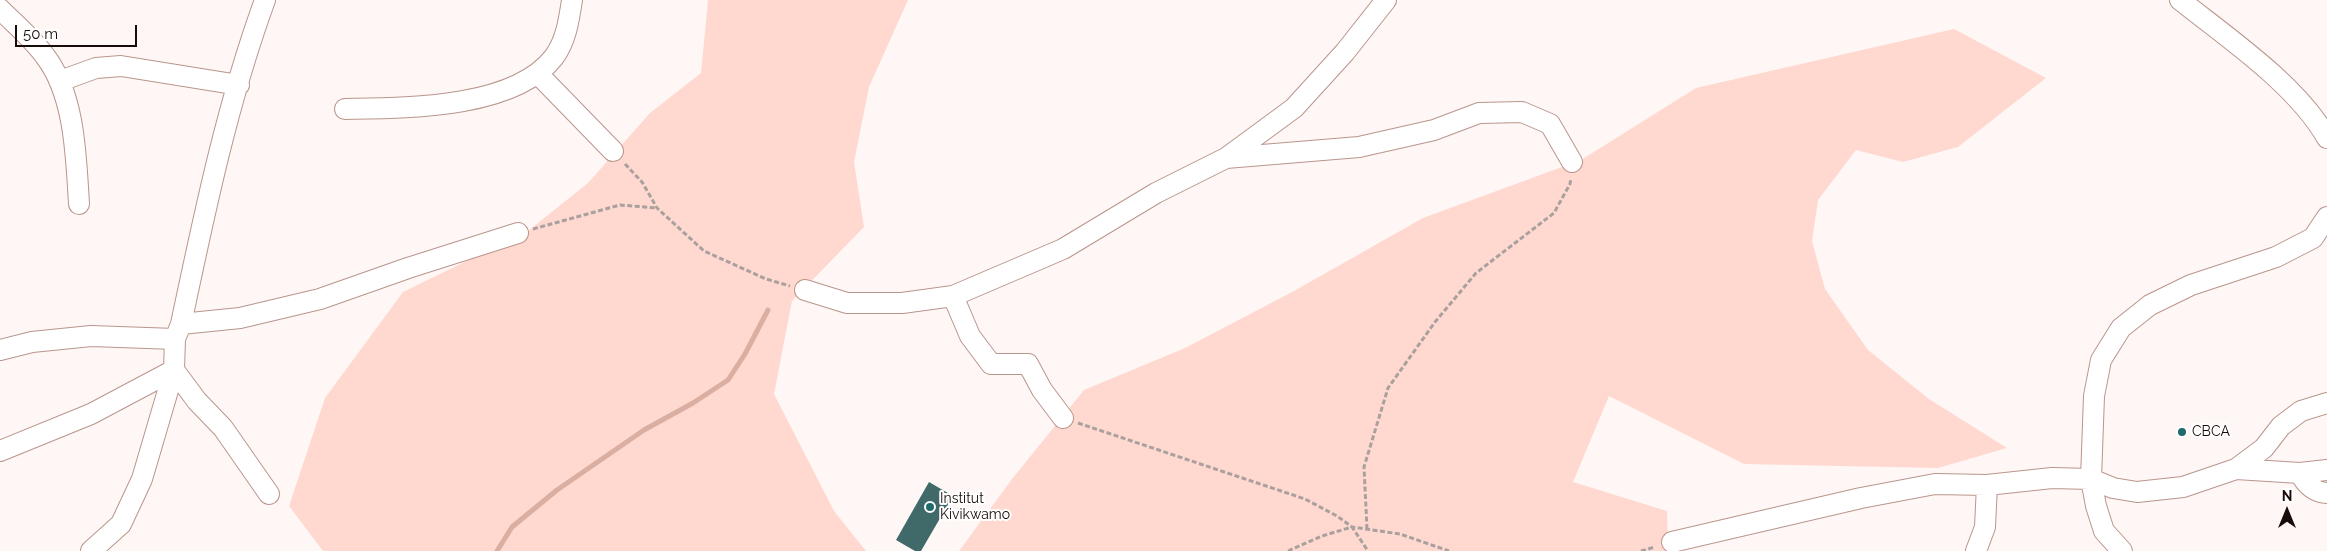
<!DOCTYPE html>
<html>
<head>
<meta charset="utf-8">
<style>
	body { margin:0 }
	#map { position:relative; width:2327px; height:551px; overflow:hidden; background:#fff7f5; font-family:Raleway,sans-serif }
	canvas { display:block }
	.north { position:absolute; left:2262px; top:486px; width:50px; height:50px; -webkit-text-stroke:4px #fff; paint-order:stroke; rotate:0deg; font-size:14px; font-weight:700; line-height:20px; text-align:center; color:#180b08 }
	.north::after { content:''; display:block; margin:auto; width:18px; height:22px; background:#180b08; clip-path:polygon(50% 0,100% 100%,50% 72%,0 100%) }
	.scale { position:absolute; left:15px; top:25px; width:122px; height:22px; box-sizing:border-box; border:2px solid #180b08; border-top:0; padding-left:6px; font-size:15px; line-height:18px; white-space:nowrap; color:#180b08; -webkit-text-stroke:4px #fff; paint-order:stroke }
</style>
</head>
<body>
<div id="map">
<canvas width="2327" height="551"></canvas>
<div class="north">N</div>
<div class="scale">50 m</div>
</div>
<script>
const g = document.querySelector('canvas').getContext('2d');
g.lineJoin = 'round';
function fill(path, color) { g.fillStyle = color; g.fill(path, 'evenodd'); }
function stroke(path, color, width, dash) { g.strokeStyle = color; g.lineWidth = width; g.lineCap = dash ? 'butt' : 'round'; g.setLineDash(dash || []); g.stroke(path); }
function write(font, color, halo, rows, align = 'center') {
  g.font = font + ' Raleway,sans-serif'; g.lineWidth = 4; g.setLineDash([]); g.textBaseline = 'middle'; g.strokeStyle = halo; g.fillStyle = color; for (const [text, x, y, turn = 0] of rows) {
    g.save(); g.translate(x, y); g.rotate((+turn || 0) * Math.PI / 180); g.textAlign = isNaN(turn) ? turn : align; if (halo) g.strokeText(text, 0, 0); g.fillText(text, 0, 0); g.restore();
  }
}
fill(new Path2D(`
	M708,0h200l-39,87 -15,75 10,65 -72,74 -18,93 60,117 32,40h-543l-34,-45 36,-108 78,-106 125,-61 60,-48 62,-70 51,-40z
	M1954,29l92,49 -88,69 -55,15 -47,-12 -38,50 -6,41 13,48 43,61 61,49 78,49 -69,20 -194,-4 -135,-68 -36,86 94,29 1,40h-709l53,-72 72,-89 101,-42 109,-57 129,-73 158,-58 115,-72z`), '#ffd9d0');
stroke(new Path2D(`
	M497,551l15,-24 45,-37 87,-60 49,-27 35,-23 17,-26 23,-44`), '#dbaea2', 5);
fill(new Path2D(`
	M929,482l24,14 -32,55h-6l-19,-11z`), '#406969');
const minor = new Path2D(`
	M2180,0c48,38 117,85 147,138
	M0,9c15,15 33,30 45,47 30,39 31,100 34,148
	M538,74l75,77
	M60,81l36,-13 25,-2 118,19
	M345,109c60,-1 169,0 209,-52 12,-16 15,-37 18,-57
	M1226,158l133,-11 75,-17 45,-17 43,-1 28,12 22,38
	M805,290l42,13h55l51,-7 110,-47 93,-56 70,-35 68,-50 51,-56 41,-52
	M953,296l17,40 21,28h37l14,26 21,28
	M181,324l59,-6 80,-19 88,-31 110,-35
	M0,350l32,-8 59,-6 84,3
	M0,451l91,-37 83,-44 23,31 26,27 46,66
	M2236,469l64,4 27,-3
	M2300,473c6,12 14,19 27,20
	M1672,542l189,-44 74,-14 52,1 65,-7 39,1 22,9 24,4 46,-5 53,-18 28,-21 17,-22 20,-15 26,-8
	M91,551l30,-27 21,-45 32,-109 1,-31 6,-15c23,-109 46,-220 84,-324
	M1976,551l9,-24 2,-42
	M2122,551l-18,-20 -8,-25 -5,-27 3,-83 7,-36 20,-32 29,-23 41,-20 85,-28 37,-19 14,-21`);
stroke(minor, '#b9958c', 22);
stroke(new Path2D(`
	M625,164l17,18 15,26 47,43 62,28 24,7
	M533,229l87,-24 37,3
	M1078,423l227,76 32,17 15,11 48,7 49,17
	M1367,529l-3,-62 24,-79 47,-66 41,-49 78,-60 16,-29 1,-6
	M1288,551l34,-15 30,-9 16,24
	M1641,551l14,-4`), '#aaa09e', 3, [5, 2.5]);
stroke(minor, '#fff', 20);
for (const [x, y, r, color] of [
	[2182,432,5,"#1e6a6c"],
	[930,507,5,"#1e6a6c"]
]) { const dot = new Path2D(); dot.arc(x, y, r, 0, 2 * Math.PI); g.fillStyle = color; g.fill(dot); stroke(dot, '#fff', 2); }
write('14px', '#180b08', '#fff', [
	["CBCA",2192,432],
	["Institut",940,499],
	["Kivikwamo",940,515]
], 'left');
</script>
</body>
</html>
